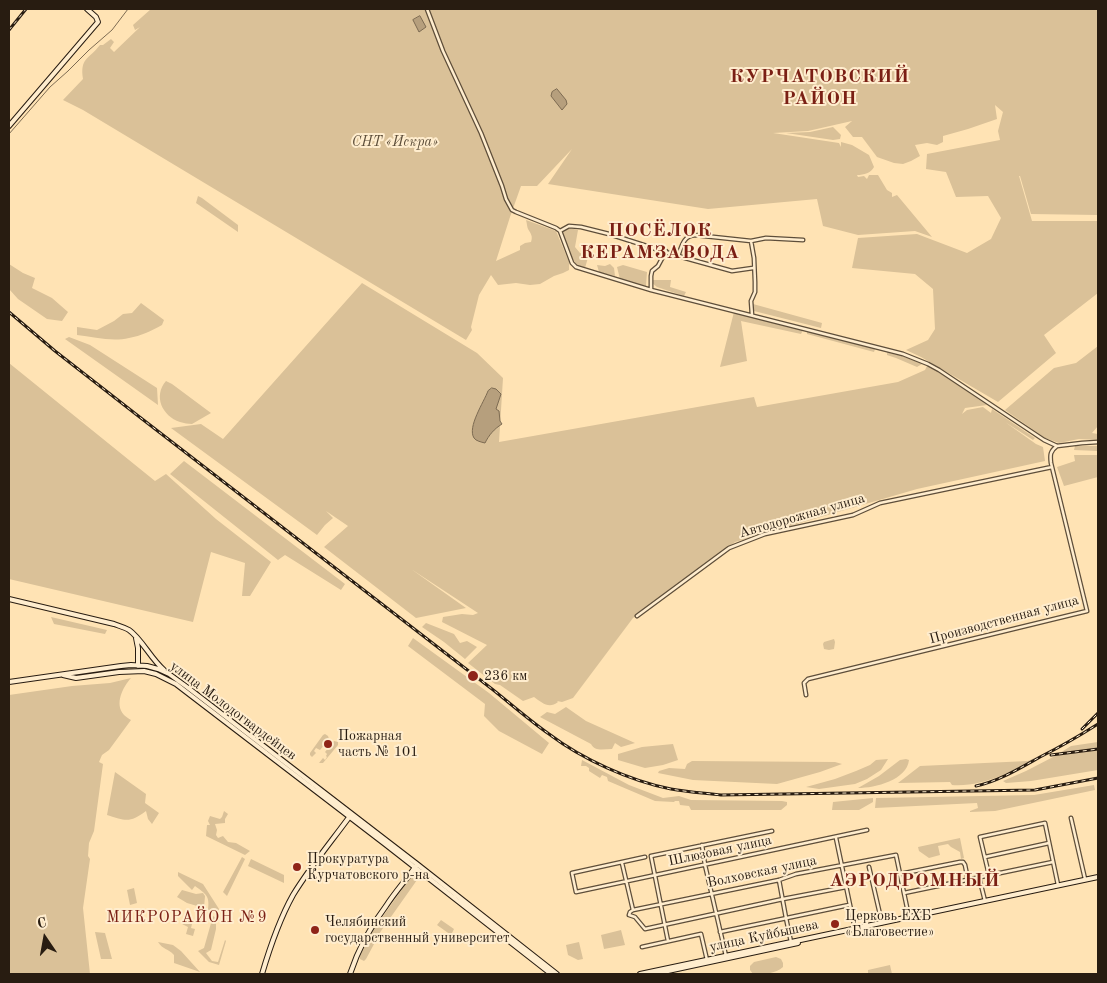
<!DOCTYPE html>
<html>
<head>
<meta charset="utf-8">
<style>
	body { margin:0 }
	#map { position:relative; width:1107px; height:983px; overflow:hidden; background:#ffe3b4; font-family:"Old Standard TT",serif }
	canvas { display:block }
	.frame { position:absolute; inset:0; border:10px solid #281c11; pointer-events:none }
	.north { position:absolute; left:20px; top:913px; width:50px; height:50px; -webkit-text-stroke:4px #ffedce; paint-order:stroke; rotate:348deg; font-size:14px; font-weight:700; line-height:20px; text-align:center; color:#281c11 }
	.north::after { content:''; display:block; margin:auto; width:18px; height:22px; background:#281c11; clip-path:polygon(50% 0,100% 100%,50% 72%,0 100%) }
</style>
</head>
<body>
<div id="map">
<canvas width="1107" height="983"></canvas>
<div class="frame"></div>
<div class="north">С</div>
</div>
<script>
const g = document.querySelector('canvas').getContext('2d');
g.lineJoin = 'round';
function fill(path, color) { g.fillStyle = color; g.fill(path, 'evenodd'); }
function stroke(path, color, width, dash) { g.strokeStyle = color; g.lineWidth = width; g.lineCap = dash ? 'butt' : 'round'; g.setLineDash(dash || []); g.stroke(path); }
function write(font, color, halo, rows, align = 'center') {
  g.font = font + ' "Old Standard TT",serif'; g.lineWidth = 4; g.setLineDash([]); g.textBaseline = 'middle'; g.strokeStyle = halo; g.fillStyle = color; for (const [text, x, y, turn = 0] of rows) {
    g.save(); g.translate(x, y); g.rotate((+turn || 0) * Math.PI / 180); g.textAlign = isNaN(turn) ? turn : align; if (halo) g.strokeText(text, 0, 0); g.fillText(text, 0, 0); g.restore();
  }
}
fill(new Path2D(`
	M151,9h449l1,1 1,-1h496v206l-67,-1 -11,-38h-1l13,45h66v72l-54,42 12,18 -58,49 -77,-45 -15,-7 22,-10 7,-11 -2,-40 -18,-15 -63,-6 6,-30 59,-4 50,19 24,-14 10,-21 -13,-22 -32,1 -10,-25 -20,-3 1,-15 73,-14 -2,-9 5,-19 -8,-7 2,14 -29,10 -25,7v6l-6,3 -10,-2 -12,2 5,11 -9,5 -8,3 -9,-1 -17,-6 -15,-20h-9l-8,-10 7,-6 -44,10 -35,2 66,10 2,4v-5l11,3 17,10 5,12c-3,6 -10,8 -17,8l1,2 6,-1 3,3 2,-4h9l9,15 5,3v4l5,-2 35,42 -17,-6 -57,4 -35,-9 -6,-27 -109,10 -160,-25 24,-35 -35,37h-16l-11,31 -14,44 24,-11v-4l5,-3 6,-1c2,-6 0,-8 -3,-13 -1,-2 -1,-6 -2,-9l30,11 13,31v8l-6,3 -9,3 -14,8 -10,1 -14,-2 -18,2 -7,-10 -12,20 -8,32 1,3 -6,10 -383,-230 -20,-10 20,-21c-3,-21 5,-19 17,-34h3l8,-6 3,3 -4,6 4,4 26,-25 -5,3 -2,-5z
	M833,127l8,8 -1,4 -7,1 -47,-7 24,-1z
	M198,196l4,2 36,27v7l-42,-29z
	M569,228l9,2 -3,17 5,6 9,1 -4,14 -9,-4 -6,-10 -8,-22z
	M9,264l14,9 12,5 -3,10 20,10 16,14 -6,9 -15,-2 -29,-20 -9,-10z
	M610,264l4,4 1,8 -16,-4 -2,-7 8,1z
	M623,265l24,7 -1,14 -26,-7 -3,-12z
	M653,280h18l-1,7 16,5 -2,4 -27,-9 -5,-4z
	M362,283l115,70 26,25 -4,64 255,-45 3,10 141,-25 27,-12 2,-4 10,5 50,34 -22,3 -3,6 5,-4 16,-3 8,6 1,-4 43,29 -2,2 -28,-18 31,22 7,3 2,14 -128,28 -182,53 -102,76 -60,80 -11,4 -5,-1 1,1c-9,7 -16,1 -24,-5l-11,4 -23,-16 -5,-1 -27,-21 19,-18 -45,-23 1,-5 19,-3 11,1 5,-2 -67,-44 55,39 -50,10 -92,-71 24,-21 -22,-15 7,7 -8,7 -8,10 -146,-107 30,-4 22,15z
	M141,303l23,17 -2,5c-11,6 -21,11 -33,13 -17,4 -35,-1 -52,-3v-8l20,3 17,-9 9,-7 9,-1z
	M753,304l69,19 -1,5 -67,-17z
	M734,312l69,18 -2,4 -60,-13 6,40 -27,6z
	M807,331l68,18 -1,3 -67,-18z
	M69,337l21,8 67,43 1,17 -93,-66z
	M1098,346v80l-6,7 6,1v6l-19,-1 -20,4 -14,-5 -40,-28 49,-42 22,-5z
	M887,352l6,2 9,2 20,8 -5,3 -21,-9 -9,-3z
	M9,363l146,118 11,-7 50,45 55,43 -21,34h-8l3,-33 -34,-11 -18,70 -184,-43z
	M166,381l6,3 39,29 -19,11c-4,0 -8,-1 -12,-2 -18,-6 -27,-26 -14,-41z
	M1075,446h23v5l-24,-1z
	M1074,455h24v22l-34,9 -7,-19 18,-6z
	M184,461l161,123 -4,6 -56,-35 -7,5 -108,-86z
	M51,617l56,13 -2,4 -51,-10z
	M426,623l28,11 6,9 7,-2 10,6 -12,12 -21,-17 -22,-15z
	M413,638l76,55 60,50 -7,11 -43,-23 -15,-15 1,-12 -77,-58z
	M834,639l1,3 -1,7 -5,1 -5,-1 -1,-5 1,-2z
	M131,678c-8,9 -17,26 -7,37 2,2 4,3 7,5l-22,30 -7,5 -3,7 4,2 -9,67 -5,12 -1,13 2,3 -7,49 7,66h-81v-279l63,-9 38,-3z
	M566,707l20,14 49,22 -14,4 -6,-4 -3,6c-8,0 -17,3 -21,-5l-51,-27 7,-5 8,2z
	M325,734l3,2 1,3 -9,11 -4,-2 -2,3 2,2 -4,4 -2,-2v-2l13,-18z
	M334,741l4,1v3l-15,18h-4l4,-5 2,2 2,-3 -1,-1 1,-2 -2,-2z
	M1098,742v28l-67,11 -25,2 -3,-2 23,-10 29,-15 16,-10z
	M673,744l5,16 -15,5 -18,3 -27,-8v-6l24,-7z
	M1041,755c-28,16 -56,32 -89,30l-2,-3 -52,1 22,-17 108,-5z
	M888,759l-7,11 -14,9 -12,5 -36,5 -13,-2 29,-8 21,-8 14,-6 6,-5z
	M906,759l3,1c-2,20 -34,28 -51,28l21,-12 21,-16z
	M582,760l47,25 34,13 16,-2 12,4 91,1 5,1v3l-6,5h-90l-2,-4 -9,-1 -1,-4h-4l-1,1 -19,-1 -47,-20 -1,-4 -5,-2 -2,3 -11,-7v-3l-3,-2h-5z
	M692,761l143,1 7,2 -22,8 -43,12 -84,-4 -35,-7 1,-2 10,-3 16,1 2,-5z
	M115,772l31,22 -1,9 14,10 -7,11 -4,-5 -2,-8c-16,12 -20,10 -39,4z
	M1094,785l1,5 -100,21 -25,1v-1l8,-3 -1,-5 -102,5 1,-10 158,-3z
	M873,798v4l-14,8h-27l1,-8z
	M224,811l4,3 -3,5v4l-10,1 2,6 -1,5 2,3 5,-2 5,6 8,1 14,8 -5,4 -39,-19 1,-11h3l-2,-4 2,-5 10,3 2,-2z
	M960,838l4,20 -3,1 -1,-7 -9,-5 -3,-3 -10,2 2,9 -11,3 -10,-7 -1,-4z
	M242,857l3,2 -18,37 -4,-4z
	M251,859l33,16v8l-36,-17z
	M178,872l25,12 16,25 -1,3 -10,-2c2,-14 -2,-16 -13,-24l-3,4 -14,-14z
	M412,875l5,5 -36,51 -15,28 -2,2 -4,-2v-3l14,-27z
	M134,888l3,15 -7,2 -3,-15z
	M182,890l14,4 7,-1 2,3 -1,12 -17,-5 -10,-6z
	M213,916l3,2v11l-5,21 -5,3 6,8 6,1 7,-22 1,1 -7,24 -10,-3 -11,-11 6,-3z
	M441,920l13,9 -3,6 -14,-10z
	M184,921l8,3 -1,4 4,1 -2,7 -7,-2 2,-7 -6,-3z
	M621,930l4,15 -21,4 -3,-14z
	M95,932l10,1 7,26h-11z
	M158,942l15,3 8,6 19,21 -26,-9v-8c-6,-7 -11,-5 -16,-13z
	M579,942l4,17 -5,1 -10,-5 -2,-10z
	M776,957l5,2 2,4v4c-7,7 -20,7 -30,7l-3,-4v-4l4,-4z
	M890,965l2,9h-24v-4z`), '#dac198');
const water = new Path2D(`
	M420,16l6,11 -7,5 -6,-12z
	M557,89l9,11 1,4 -5,6 -11,-14 1,-4z
	M492,388l4,1 5,5 -5,15 3,2 1,10 2,3c-8,5 -13,11 -17,19 -4,-1 -9,-2 -11,-5 -7,-11 10,-36 14,-47z`);
fill(water, '#b69f7d');
stroke(water, '#7d6b52', 1);
stroke(new Path2D(`
	M9,134l41,-47 18,-16 21,-21 23,-20 16,-21`), '#7d6b52', 1);
const street = new Path2D(`
	M427,9l16,42 38,82 21,53 4,13 6,11 4,2 40,16 4,3 12,32 4,4 75,23 252,64 25,10 11,6 105,70 13,6 25,-3 16,-1
	M560,231l9,-5 12,1 28,7 69,22 54,15 21,-3
	M751,241l3,17 1,24v10l-4,9 1,14
	M678,256c4,-10 5,-20 17,-21l56,6 15,-3 37,2
	M651,289v-13l1,-5 6,-5 8,-15
	M637,616l92,-68 36,-14 88,-19 27,-12 172,-36
	M806,695l-2,-12 4,-4 279,-68 -36,-148c-1,-8 -1,-12 6,-17
	M1071,818l14,61
	M836,838l19,91
	M702,845l3,20 21,91
	M645,857l-73,16 4,19 291,-62
	M985,857l64,-14
	M622,863l11,47
	M869,867l13,56
	M900,874l60,-12h3l2,3 3,15
	M989,875l-9,-38 65,-14 13,62
	M979,877l6,24
	M779,880l7,38 5,24
	M904,893l149,-31
	M633,910l146,-30 17,-6 100,-19 13,62
	M633,910l-3,2 -1,3 6,2 10,12 138,-30 63,-12
	M720,932l129,-27
	M668,941l-17,-85 121,-25
	M642,947l59,-13 6,26`);
const secondary = new Path2D(`
	M9,126l89,-104 -2,-5 -9,-8
	M9,599l105,25c5,2 10,3 15,6 12,8 22,29 35,40
	M136,638l2,10v18
	M63,675l13,3 43,-6 25,-1 12,3 20,10 209,160 166,130
	M9,682l112,-16 10,-1 16,1 11,3 11,5 18,13 230,177 140,110
	M262,974c8,-27 17,-54 31,-79 17,-28 38,-53 57,-79
	M350,974c8,-24 20,-47 36,-68 9,-14 20,-26 30,-40
	M640,974l458,-97
	M654,974l144,-31`);
stroke(street, '#5e4e3a', 5);
stroke(secondary, '#281c11', 6);
stroke(street, '#ffedce', 2.5);
stroke(secondary, '#ffedce', 4);
const rail = new Path2D(`
	M9,30l17,-21
	M9,312l46,39 82,64 355,274c19,15 37,31 57,45 33,25 81,47 122,55 16,3 33,4 50,6l314,-5 63,-12
	M1082,729l16,-16
	M1051,755l47,-6
	M976,786c23,-5 44,-18 64,-29 20,-10 39,-21 58,-33`);
stroke(rail, '#281c11', 3);
stroke(rail, '#ffedce', 1, [4]);
for (const [x, y, r, color] of [
	[473,676,6,"#8f2418"],
	[328,744,5,"#8f2418"],
	[297,867,5,"#8f2418"],
	[835,924,5,"#8f2418"],
	[315,930,5,"#8f2418"]
]) { const dot = new Path2D(); dot.arc(x, y, r, 0, 2 * Math.PI); g.fillStyle = color; g.fill(dot); stroke(dot, '#ffedce', 2); }
write('italic 14px', '#5d4e3a', '#ffedce', [
	["СНТ «Искра»",395,142]
]);
write('14px', '#281c11', '#ffedce', [
	["Автодорожная улица",802,516,-16],
	["Производственная улица",1004,620,-15],
	["улица Молодогвардейцев",233,711,37],
	["Шлюзовая улица",720,851,-12],
	["Волховская улица",762,872,-12],
	["улица Куйбышева",764,936,-12]
]);
write('14px', '#281c11', '#ffedce', [
	["236 км",484,676],
	["Пожарная",338,736],
	["часть № 101",338,752],
	["Прокуратура",307,859],
	["Курчатовского р-на",307,875],
	["Церковь ЕХБ",845,916],
	["«Благовестие»",845,932],
	["Челябинский",325,922],
	["государственный университет",325,938]
], 'left');
g.letterSpacing = '1px';
write('16px', '#7a1f14', '#ffedce', [
	["МИКРОРАЙОН №9",187,918]
]);
g.letterSpacing = '0px';
g.letterSpacing = '1px';
write('bold 19px', '#7a1f14', '#ffedce', [
	["КУРЧАТОВСКИЙ",820,77],
	["РАЙОН",820,99],
	["ПОСЁЛОК",660,231],
	["КЕРАМЗАВОДА",660,253],
	["АЭРОДРОМНЫЙ",915,881]
]);
g.letterSpacing = '0px';
</script>
</body>
</html>
